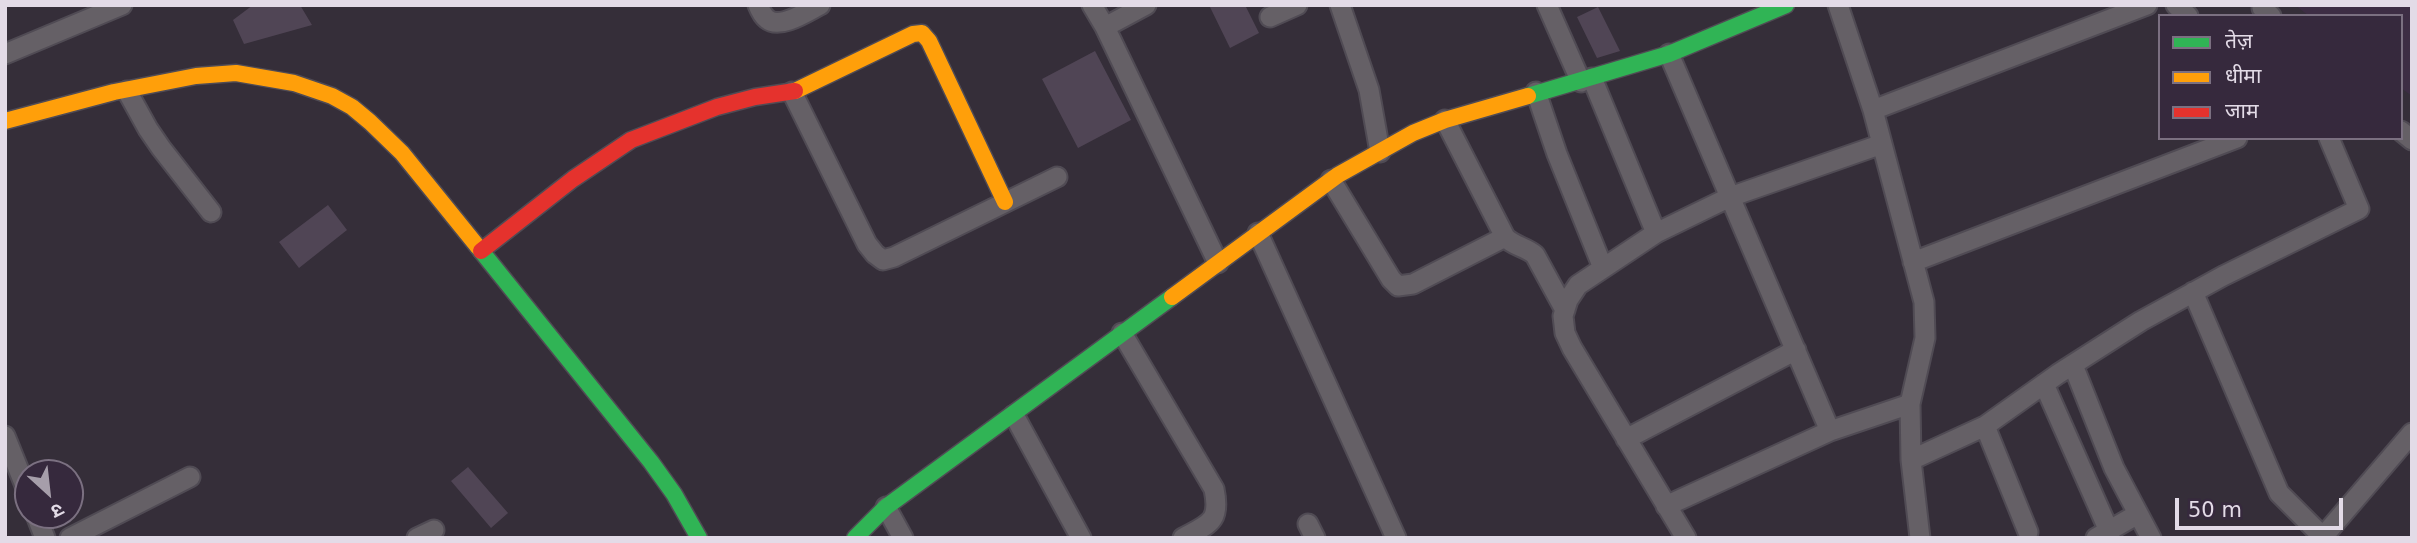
<!DOCTYPE html>
<html>
<head>
<meta charset="utf-8">
<style>
	body { margin:0 }
	#map { position:relative; width:2417px; height:543px; overflow:hidden; background:#352e39; font-family:"DejaVu Sans","Noto Sans Devanagari",sans-serif }
	canvas { display:block }
	.frame { position:absolute; inset:0; border:7px solid #e3dbe7; pointer-events:none }
	.legend { position:absolute; left:2158px; top:14px; width:245px; height:126px; box-sizing:border-box; background:#36293d; border:2px solid #7b7081; margin:0; padding:9px 12px; list-style:none; font-size:21px; color:#e3dbe7 }
	.legend li { display:flex; align-items:center; gap:14px; height:35px }
	.legend b { width:35px; border:2px solid #7b7081 }
	.north { position:absolute; left:14px; top:459px; width:70px; height:70px; box-sizing:border-box; background:#36293d; border:2px solid #7b7081; border-radius:50%; rotate:153deg; font-size:19px; font-weight:700; line-height:28px; text-align:center; color:#e3dbe7 }
	.north::after { content:''; display:block; margin:auto; width:24px; height:32px; background:#a69eaa; clip-path:polygon(50% 0,100% 100%,50% 72%,0 100%) }
	.scale { position:absolute; left:2175px; top:498px; width:168px; height:32px; box-sizing:border-box; border:4px solid #e3dbe7; border-top:0; padding-left:9px; font-size:21px; line-height:24px; white-space:nowrap; color:#e3dbe7; -webkit-text-stroke:5px #36293d; paint-order:stroke }
</style>
</head>
<body>
<div id="map">
<canvas width="2417" height="543"></canvas>
<div class="frame"></div>
<ul class="legend">
<li><b style="height:9px;background:#30b455"></b>तेज़</li>
<li><b style="height:9px;background:#ff9f0a"></b>धीमा</li>
<li><b style="height:9px;background:#e5322d"></b>जाम</li>
</ul>
<div class="north">उ</div>
<div class="scale">50 m</div>
</div>
<script>
const g = document.querySelector('canvas').getContext('2d');
g.lineJoin = 'round';
function fill(path, color) { g.fillStyle = color; g.fill(path, 'evenodd'); }
function stroke(path, color, width, dash) { g.strokeStyle = color; g.lineWidth = width; g.lineCap = dash ? 'butt' : 'round'; g.setLineDash(dash || []); g.stroke(path); }
fill(new Path2D(`
	M2295,5h117v91l-11,-8v-72h-92z`), '#3d2d44');
fill(new Path2D(`
	M253,5h47l12,20 -68,19 -11,-24z
	M1209,5h36l14,28 -29,15z
	M1598,7l22,44 -23,7 -20,-41z
	M1095,51l36,69 -53,28 -36,-69z
	M328,205l19,25 -48,38 -20,-26z
	M468,467l40,46 -17,15 -40,-47z`), '#504555');
const street = new Path2D(`
	M758,5c2,5 5,11 9,14 13,11 41,-8 53,-14
	M1092,5l13,22 113,236
	M1340,5l29,85 11,62
	M1547,5l34,77
	M1838,5l35,105 51,192 1,36 -15,66 1,56 9,78
	M2176,5l12,11
	M2262,8l9,8
	M1270,17l27,-12
	M1105,27l41,-22
	M5,54l117,-49
	M1669,54l161,377
	M1592,78l64,155
	M127,91l21,38 13,19 50,64
	M792,92l75,152 8,10 8,6 11,-3 163,-80
	M1536,92l21,62 46,114
	M1873,110l274,-105
	M1445,120l60,117c8,9 21,10 30,18l30,55
	M2401,131l11,9
	M1331,180l60,99 7,7 15,-2 92,-47
	M1258,233l138,305
	M1913,262l324,-124
	M2193,292l86,201 44,44
	M1122,333l92,156c7,33 -5,35 -31,49
	M2073,365l41,103 37,70
	M2044,384l65,147
	M1014,415l67,123
	M1985,426l43,106
	M5,436l23,57
	M1626,439l170,-89
	M1911,460l74,-34 73,-52 83,-53 82,-45 136,-67 -30,-71
	M1666,506l164,-75 80,-27
	M886,507l17,31
	M36,515l9,23
	M1308,524l7,14
	M70,538l120,-61
	M417,538l17,-8
	M1686,538l-114,-190 -7,-15 -2,-17 5,-16 10,-15 78,-52 74,-36 152,-53
	M2096,538l42,-24
	M2322,538l90,-105`);
const fast = new Path2D(`
	M1528,96l141,-42 117,-49
	M478,247l173,215 23,32 25,44
	M855,538l31,-31 286,-210`);
const slow = new Path2D(`
	M795,91l118,-57 9,-1 7,8 76,161
	M5,121l109,-29 82,-16 40,-3 58,10 38,13 20,11 18,15 32,31 76,94
	M1172,297l166,-122 75,-42 32,-13 83,-24`);
const jam = new Path2D(`
	M481,251l92,-72 58,-39 86,-33 38,-10 40,-6`);
stroke(street, '#504b54', 23);
stroke(fast, '#504b54', 19);
stroke(slow, '#504b54', 19);
stroke(jam, '#504b54', 19);
stroke(street, '#656066', 19);
stroke(fast, '#30b455', 16);
stroke(slow, '#ff9f0a', 16);
stroke(jam, '#e5322d', 16);
</script>
</body>
</html>
